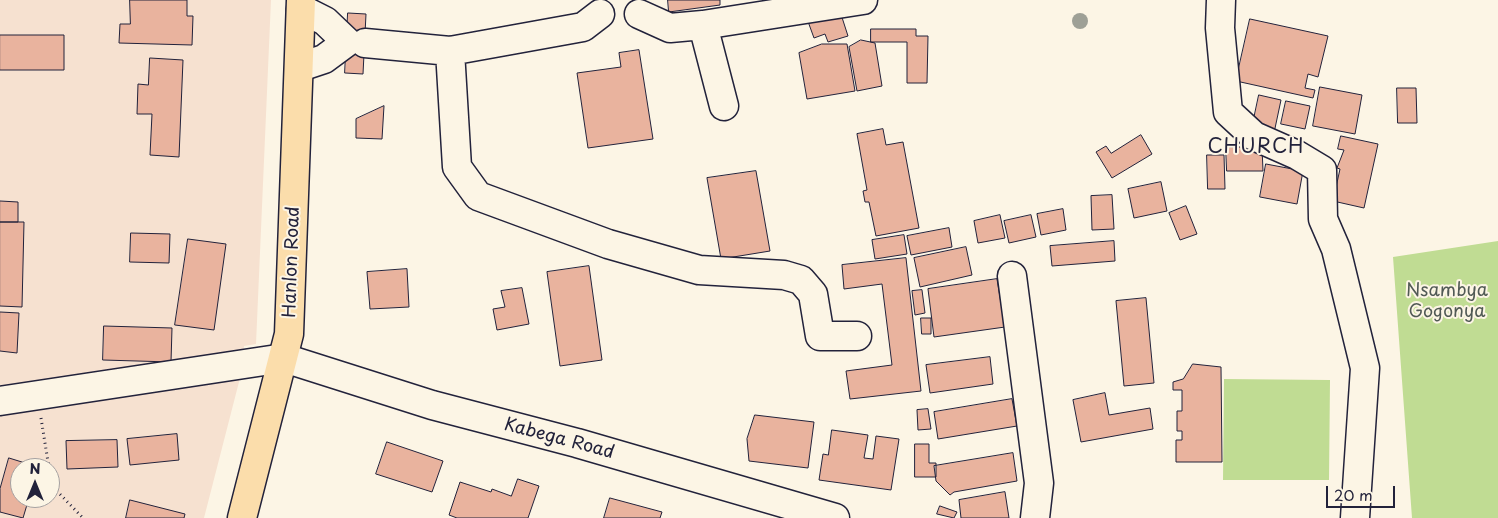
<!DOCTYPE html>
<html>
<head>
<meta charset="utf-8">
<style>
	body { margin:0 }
	#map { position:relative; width:1498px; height:518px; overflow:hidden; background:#fcf5e5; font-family:"Playpen Sans",sans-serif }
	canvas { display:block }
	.north { position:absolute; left:10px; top:458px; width:50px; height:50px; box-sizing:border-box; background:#fcf5e5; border:1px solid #a5a1a1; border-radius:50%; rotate:0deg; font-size:14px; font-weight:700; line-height:20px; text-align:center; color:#22223b }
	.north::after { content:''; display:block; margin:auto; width:18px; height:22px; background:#22223b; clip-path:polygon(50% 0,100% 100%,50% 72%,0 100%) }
	.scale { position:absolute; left:1326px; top:486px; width:69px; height:22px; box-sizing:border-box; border:2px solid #22223b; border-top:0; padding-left:6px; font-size:15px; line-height:18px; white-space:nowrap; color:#22223b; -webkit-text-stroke:4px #fcf5e5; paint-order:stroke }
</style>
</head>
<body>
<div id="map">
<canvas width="1498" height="518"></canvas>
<div class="north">N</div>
<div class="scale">20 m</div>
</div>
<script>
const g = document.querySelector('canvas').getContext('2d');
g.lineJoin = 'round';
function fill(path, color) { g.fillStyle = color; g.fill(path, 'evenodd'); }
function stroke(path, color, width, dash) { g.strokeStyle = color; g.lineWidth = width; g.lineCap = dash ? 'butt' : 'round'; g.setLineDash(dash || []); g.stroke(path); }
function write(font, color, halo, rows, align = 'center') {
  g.font = font + ' "Playpen Sans",sans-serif'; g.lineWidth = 4; g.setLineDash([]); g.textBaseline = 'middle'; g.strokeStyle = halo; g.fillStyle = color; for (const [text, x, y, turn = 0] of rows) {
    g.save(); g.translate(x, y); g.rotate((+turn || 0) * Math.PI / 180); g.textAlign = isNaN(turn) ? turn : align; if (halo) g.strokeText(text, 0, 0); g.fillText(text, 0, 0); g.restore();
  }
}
fill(new Path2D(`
	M0,0h271l-15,344 -12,2 -4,32 -36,140h-204zM20,468h30v30h-30z`), '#f6e1d0');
fill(new Path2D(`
	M1498,241v277h-86l-19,-261z
	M1224,379l106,1 -1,100h-106z`), '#c0dc93');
const building = new Path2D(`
	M130,0h57v16h6l-1,29 -73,-2 1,-19h10z
	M668,0h52v5l-51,7z
	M838,5l10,31 -20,6 -3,-8 -11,4 -8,-22z
	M348,13l18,1 -3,60 -18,-1z
	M1250,19l78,17 -10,41 -10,-3 -3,14 10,2 -2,8 -77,-17z
	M871,29h45v7h12l-1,47h-20v-41h-36z
	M0,35h64v35h-64z
	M861,40l14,3 7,43 -25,5 -8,-44z
	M822,44h25l8,47 -48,8 -8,-46z
	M639,50l14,89 -65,9 -11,-75 44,-6 -2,-14z
	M150,58l33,2 -4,97 -29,-2 2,-41h-15l1,-30 10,1z
	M1320,87l42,8 -7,39 -42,-8z
	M1397,88h19l1,35h-19z
	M1259,95l22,5 -7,33 -22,-5z
	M1286,101l24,5 -5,23 -24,-5z
	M384,106l-2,33 -26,-1v-19z
	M883,129l3,16 17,-3 16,86 -43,8 -7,-34h-4l-2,-11 4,-1 -10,-56z
	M1141,135l11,19 -40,24 -16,-26 10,-6 5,7z
	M1341,136l37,8 -14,64 -31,-7 7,-32 -3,-1 7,-18 -6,-1z
	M1226,147h36l1,24h-36z
	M1207,155h17l1,34h-17z
	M1266,164l37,7 -6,33 -37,-7z
	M756,171l14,80 -49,8 -14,-81z
	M1161,182l6,29 -33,7 -6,-29z
	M1112,195l2,34 -22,1 -1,-34z
	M0,201l18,1v20h-18z
	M1186,206l11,28 -17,6 -11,-27z
	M1063,209l3,21 -25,5 -4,-21z
	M1000,215l5,23 -27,5 -4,-22z
	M1031,215l5,22 -27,6 -5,-22z
	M0,222h24l-2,85 -22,-1z
	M949,228l3,19 -41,8 -4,-19z
	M131,233l39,1 -1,29 -39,-1z
	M904,235l3,19 -32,5 -3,-19z
	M188,239l38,5 -12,86 -39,-5z
	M1114,241l1,20 -63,5 -2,-20z
	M966,247l6,28 -52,12 -6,-29z
	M906,258l15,133 -71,8 -4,-28 46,-6 -10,-81 -38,5 -2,-24z
	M589,266l13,94 -42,6 -13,-94z
	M407,269l2,38 -39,2 -3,-37z
	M997,279l8,48 -71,10 -6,-48z
	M522,288l7,36 -32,6 -4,-21 12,-2 -4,-16z
	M922,290l3,23 -10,2 -3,-24z
	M1146,298l8,85 -30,3 -8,-85z
	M0,312l19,1 -2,40 -17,-2z
	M921,318h10v16h-9z
	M104,326l68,2 -1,34 -68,-2z
	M990,357l3,27 -63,9 -4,-28z
	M1193,364l28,3 1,95h-46v-22h6v-9h-5v-20h5v-21h-9v-8l10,-3z
	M1105,393l4,22 41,-7 3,21 -72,13 -8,-42z
	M1012,399l5,27 -79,13 -4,-27z
	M928,409l3,20 -13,1 -1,-20z
	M755,415l59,7 -6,46 -59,-7 -2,-22z
	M832,430l36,5 -4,23 9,1 3,-23 23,3 -8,51 -72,-10 4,-26 5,1z
	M177,434l2,26 -49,5 -3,-26z
	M117,440l1,27 -51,2 -1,-28z
	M387,442l56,19 -11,31 -56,-18z
	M915,444h14v19h7v14h-21z
	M1013,453l4,28 -63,11 -4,3 -14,-14 -2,-15z
	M9,458l29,9 -18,1v30h9l-6,20 -23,-6v-23z
	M518,479l21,7 -11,32h-71l-8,-3 11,-33 31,10 1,-3 19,7z
	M1005,492l4,26h-48l-2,-18z
	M610,498l52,14 -2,6h-56z
	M130,500l55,14 -1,4h-58z
	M940,506l17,6 -3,6 -17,-4z`);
fill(building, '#e9b39e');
stroke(building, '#22223b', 1);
const minor = new Path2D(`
	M1221,0l-1,28 8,84 26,24 43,19 25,15 1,49 13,30 29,119 -10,150
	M639,14l31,14 33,-3 21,81
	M703,25l160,-25
	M365,43l85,8 133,-24 17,-13
	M450,51l7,116 21,29 130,48 91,26 85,5 17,5 12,14 7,42h37
	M300,67l24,-8 23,-17 -22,-21 -24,-12
	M1012,276l27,207 -4,35
	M0,401l284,-43 148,47 145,38 258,75`);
const major = new Path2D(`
	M242,518l47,-184 12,-334`);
stroke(minor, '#22223b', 31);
stroke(major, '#22223b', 31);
stroke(new Path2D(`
	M41,418l8,50
	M50,472l5,17 28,29`), '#22223b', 3, [1, 4]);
stroke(minor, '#fcf5e5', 28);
stroke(major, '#fbddab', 28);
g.fillStyle = '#9ea096';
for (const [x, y] of [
	[1080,21]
]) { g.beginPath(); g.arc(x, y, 8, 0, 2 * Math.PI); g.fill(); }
write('18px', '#22223b', '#fcf5e5', [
	["Hanlon Road",292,262,-88],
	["Kabega Road",559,439,15]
]);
write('18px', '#515a55', '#fcf5e5', [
	["Nsambya",1447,291],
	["Gogonya",1447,312]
]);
g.letterSpacing = '1px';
write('20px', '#22223b', '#fcf5e5', [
	["CHURCH",1256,147]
]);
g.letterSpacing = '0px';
</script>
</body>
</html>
